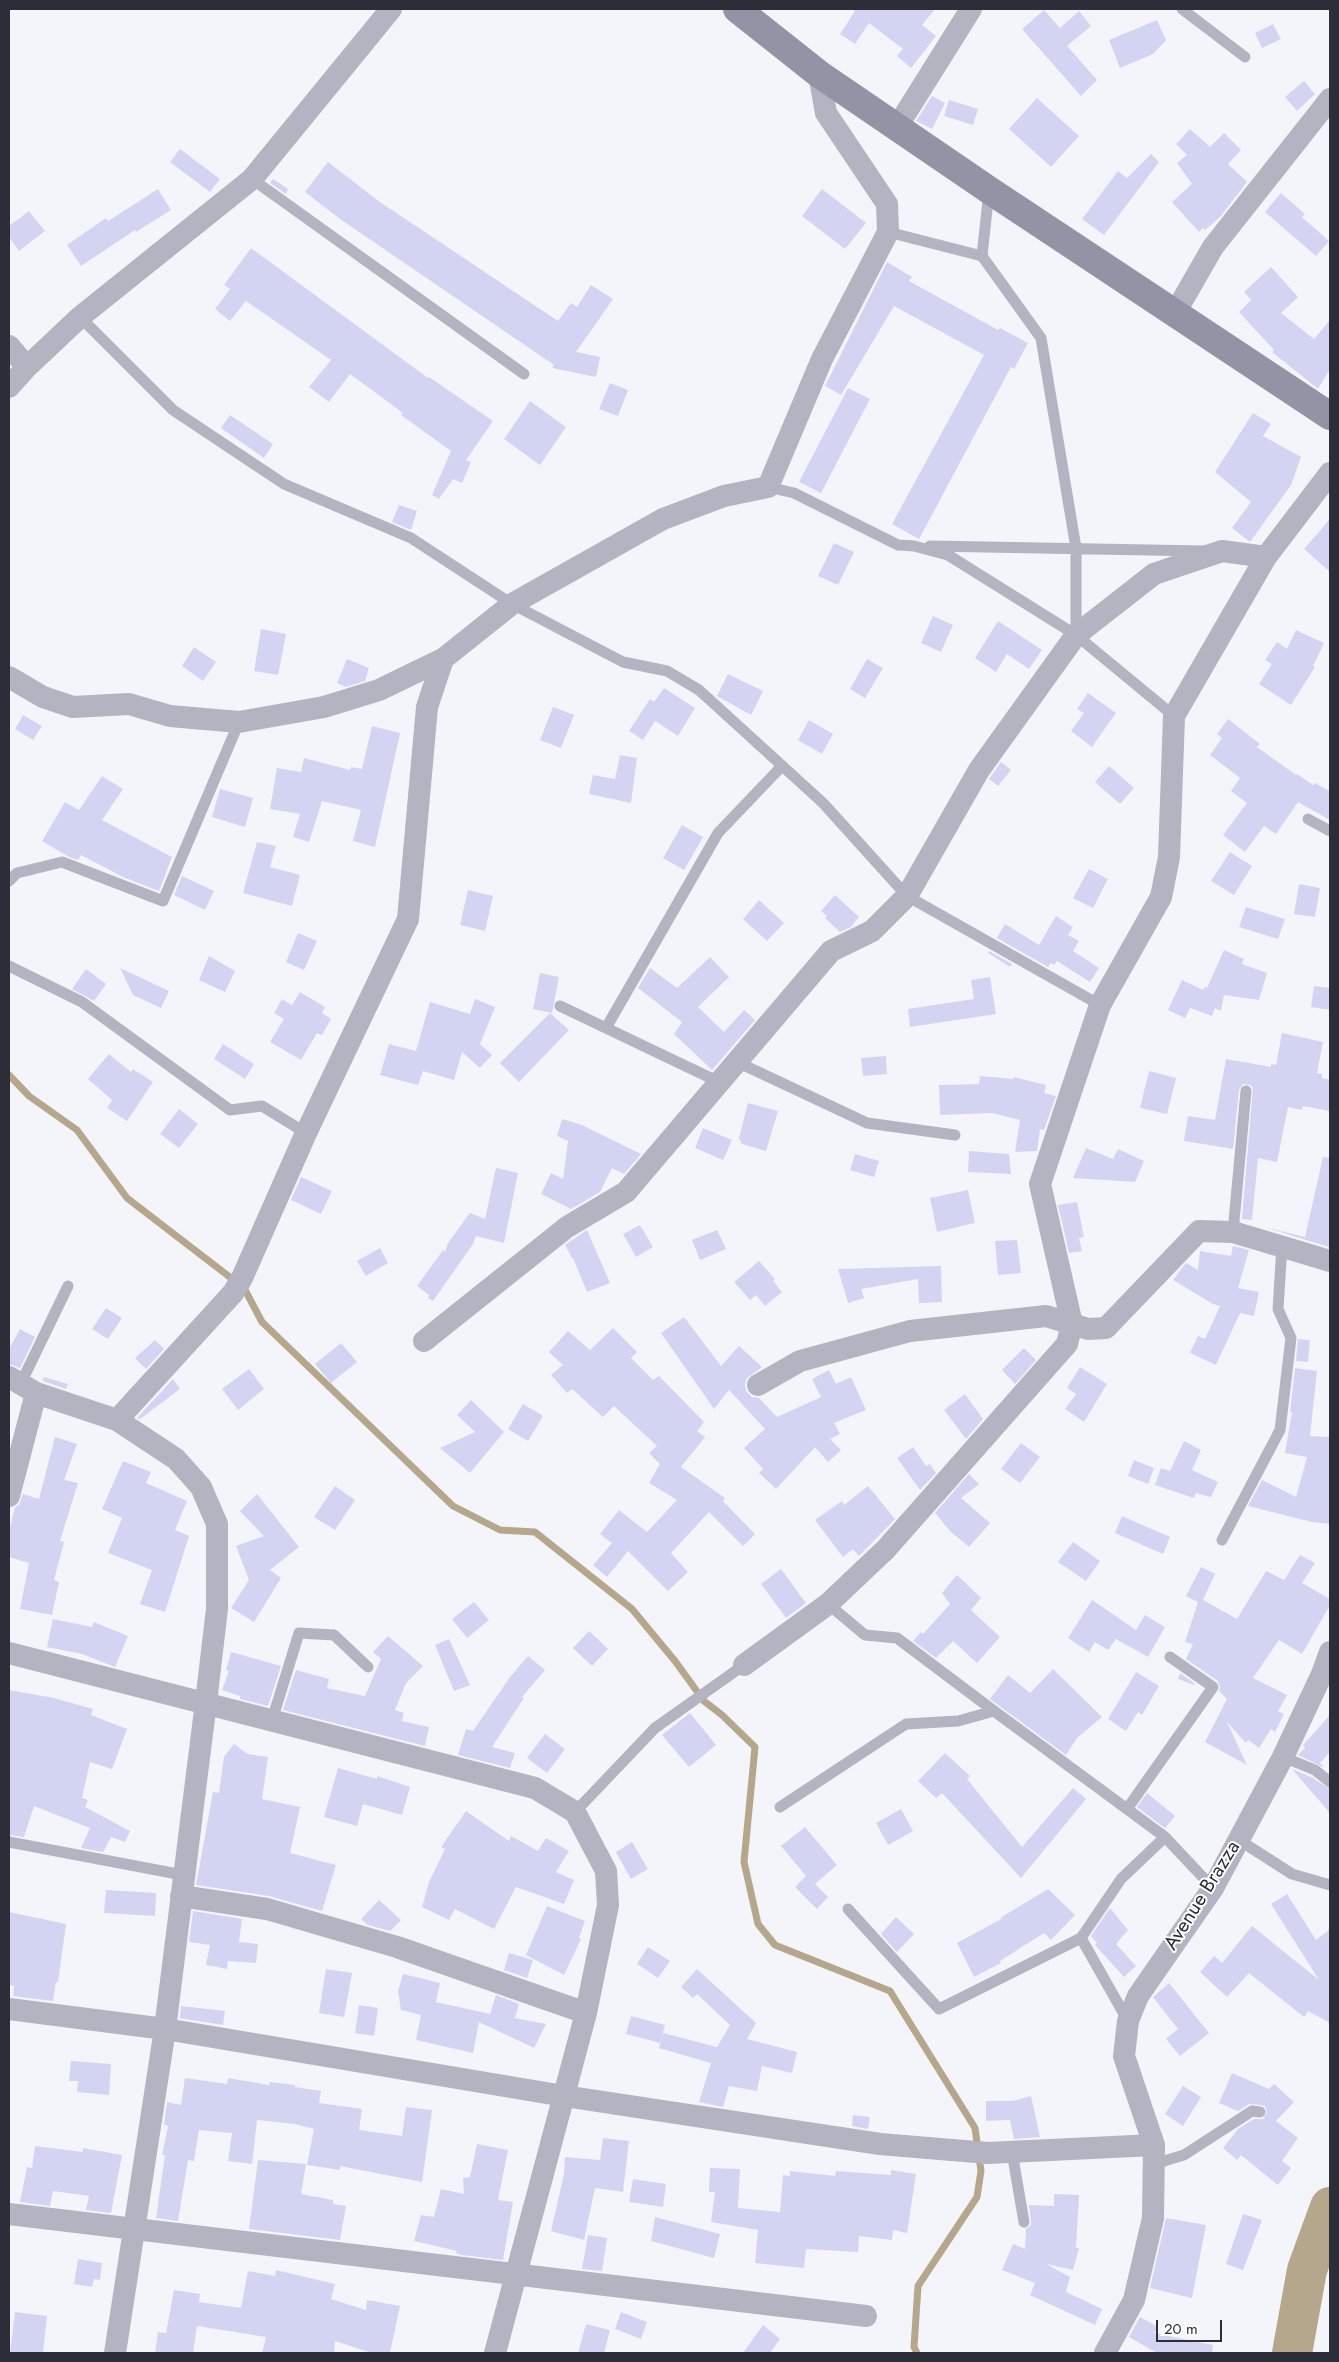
<!DOCTYPE html>
<html>
<head>
<meta charset="utf-8">
<style>
	body { margin:0 }
	#map { position:relative; width:1339px; height:2362px; overflow:hidden; background:#f4f5fb; font-family:Jost,sans-serif }
	canvas { display:block }
	.frame { position:absolute; inset:0; border:10px solid #2d2d39; pointer-events:none }
	.scale { position:absolute; left:1156px; top:2320px; width:66px; height:22px; box-sizing:border-box; border:2px solid #2d2d39; border-top:0; padding-left:6px; font-size:15px; line-height:18px; white-space:nowrap; color:#2d2d39; -webkit-text-stroke:4px #fff; paint-order:stroke }
</style>
</head>
<body>
<div id="map">
<canvas width="1339" height="2362"></canvas>
<div class="frame"></div>
<div class="scale">20 m</div>
</div>
<script>
const g = document.querySelector('canvas').getContext('2d');
g.lineJoin = 'round';
function stroke(path, color, width, dash) { g.strokeStyle = color; g.lineWidth = width; g.lineCap = dash ? 'butt' : 'round'; g.setLineDash(dash || []); g.stroke(path); }
function fill(path, color) { g.fillStyle = color; g.fill(path, 'evenodd'); }
function write(font, color, halo, rows, align = 'center') {
  g.font = font + ' Jost,sans-serif'; g.lineWidth = 4; g.setLineDash([]); g.textBaseline = 'middle'; g.strokeStyle = halo; g.fillStyle = color; for (const [text, x, y, turn = 0] of rows) {
    g.save(); g.translate(x, y); g.rotate((+turn || 0) * Math.PI / 180); g.textAlign = isNaN(turn) ? turn : align; if (halo) g.strokeText(text, 0, 0); g.fillText(text, 0, 0); g.restore();
  }
}
stroke(new Path2D(`
	M9,1075l20,21 48,34 50,68 117,90 18,34 191,184 47,24 35,2 97,77 43,52 29,40 18,14 33,32 -11,115 14,62 17,21 115,46 85,137 6,43 -4,26 -59,89 -4,61 3,6`), '#b5a78b', 7);
stroke(new Path2D(`
	M1292,2353l15,-83 23,-63`), '#b5a78b', 40);
fill(new Path2D(`
	M852,9h83l-13,16 14,11 -25,32 -14,-12 6,-7 -34,-26 -14,21 -15,-10 15,-23z
	M1044,10l16,18 19,-17 12,15 -24,20 30,34 -16,16 -59,-67z
	M1157,20l9,20 -13,14 -33,14 -11,-28z
	M1273,24l8,15 -19,9 -7,-15z
	M1304,81l11,13 -18,17 -12,-14z
	M932,96l13,7 -13,26 -16,-8z
	M1037,98l42,38 -28,31 -42,-38z
	M949,100l29,9 -5,16 -29,-9z
	M1190,129l20,18 14,-14 17,17 -13,14 19,18 -27,35 -15,13 -2,-2 -4,4 -27,-30 20,-18 -15,-21 10,-8 -11,-11z
	M180,149l40,30 -10,13 -40,-30z
	M1151,154l8,8 -55,73 -22,-16 36,-48 9,7z
	M328,162l52,40 178,119 13,-18 6,4 14,-22 22,14 -37,53 24,5 -4,20 -44,-9 2,-3 -214,-146 -35,-27z
	M273,179l15,10 -2,5 -16,-11z
	M158,189l13,21 -35,22 -1,-2 -54,36 -14,-21 39,-27 2,3z
	M822,189l44,34 -21,26 -43,-33z
	M1281,193l24,21 -3,3 27,24 -13,15 -51,-44z
	M29,211l16,20 -26,20 -10,-14v-11z
	M251,248l177,130 1,-1 64,44 -27,39 5,2 -9,21 -9,-4 -14,20 -7,-4 19,-44 -50,-36 2,-2 -53,-39 -21,28 -20,-15 22,-27 -85,-59 -16,20 -15,-12 15,-20 -6,-4z
	M887,262l25,15 -3,4 89,49 2,-2 28,15 -14,26 -3,-2 -92,172 -27,-15 92,-169 -90,-49 -53,89 -16,-9z
	M1271,267l27,30 -17,16 33,26 16,-19v49l-12,20 -46,-37 2,-2 -35,-38 12,-12 -7,-8z
	M610,383l18,7 -10,26 -19,-7z
	M848,388l22,11 -49,94 -22,-11z
	M530,401l36,26 -26,38 -36,-26z
	M1253,413l18,11 -8,12 38,21 -10,28 -41,57 -18,-14 19,-26 -36,-30z
	M230,415l43,29 -9,14 -43,-30z
	M399,505l18,6 -6,19 -19,-8z
	M1330,519v53l-26,-23z
	M834,543l20,9 -16,33 -20,-9z
	M933,616l20,9 -12,27 -20,-9z
	M998,621l44,29 -13,19 -22,-15 -11,18 -21,-14z
	M261,629l25,5 -8,41 -24,-4z
	M1296,630l28,13 -11,23 2,1 -24,38 -32,-21 13,-20 -7,-4 12,-18 10,7z
	M194,647l22,15 -13,19 -21,-15z
	M347,659l22,9 -4,13 -19,6 -9,-4z
	M867,659l16,9 -18,30 -15,-9z
	M728,674l35,17 -12,24 -34,-19z
	M664,688l31,20 -17,28 -23,-15 -12,19 -14,-9 21,-32 4,3z
	M1088,693l28,20 -24,34 -21,-16 13,-18 -7,-4z
	M553,707l21,8 -13,33 -21,-8z
	M23,715l19,11 -9,14 -18,-11z
	M1228,719l32,25 -3,3 39,28 1,-1 16,11 2,-2 15,8v29l-32,-18 -22,32 -12,-8 -19,26 -22,-17 24,-32 -16,-12 9,-13 -30,-23 12,-17 -5,-4z
	M809,720l24,14 -11,20 -24,-14z
	M372,726l28,7 -25,114 -22,-6 8,-31 -39,-9 -13,41 -16,-5 7,-23 -30,-5 7,-41 24,4 3,-14 46,12 1,-3 11,2z
	M620,755l17,3 -6,45 -42,-9 4,-19 22,4z
	M1001,762l10,8 -13,16 -9,-7z
	M1109,766l25,22 -14,16 -25,-22z
	M102,776l21,13 -21,31 70,37 -13,34 -36,-14 -42,-22 -3,5 -9,-3 -27,-16 23,-39 14,8z
	M220,789l33,9 -8,29 -33,-10z
	M682,825l21,12 -19,33 -21,-12z
	M257,842l19,4 -6,21 30,8 -8,31 -49,-13z
	M1230,852l22,14 -18,29 -23,-14z
	M1089,869l19,10 -15,29 -20,-10z
	M182,876l32,15 -9,19 -31,-15z
	M1299,884l21,4 -5,29 -21,-3z
	M468,890l25,6 -8,35 -25,-6z
	M835,895l24,22 -8,10 -11,5 -15,-14 2,-2 -6,-5z
	M759,900l25,23 -17,18 -24,-22z
	M1246,907l39,12 -7,20 -39,-12z
	M1056,916l17,11 -5,8 11,6 -6,10 26,17 -9,14 -33,-21 -3,4 -3,-2 -3,4 -51,-29 8,-14 34,21z
	M298,933l19,8 -13,29 -18,-8z
	M1224,950l20,9 -2,5 25,9 -8,27 -35,-5 -3,16 -6,-3 -3,8 -22,-8 -5,10 -17,-8 14,-30 21,10 2,-3 2,1z
	M989,951l23,13 -2,3 -22,-14z
	M209,956l26,15 -10,21 -26,-12z
	M710,957l19,20 -31,30 26,25 20,-22 11,10 -43,50 -38,-36 8,-12 -44,-34 12,-20 27,20z
	M120,968l49,23 -8,17 -28,-13z
	M86,969l20,15 -12,17 -22,-12z
	M540,973l19,4 -7,36 -19,-4z
	M990,977l6,37 -86,13 -2,-18 66,-10 -3,-19z
	M1314,986l16,2v22l-19,-3z
	M300,992l25,15 -3,6 9,6 -9,16 -5,-2 -16,27 -31,-18 14,-23 -10,-6 8,-14 10,6z
	M475,999l20,8 -15,37 12,11 -12,13 -18,-16 -8,28 -31,-9 -5,14 -38,-10 9,-31 27,7 14,-49 40,12z
	M550,1013l19,17 -50,52 -19,-19z
	M1282,1033l41,9 -6,31 5,1v4l8,2v31l-27,-5 -1,4 -14,-3 -11,55 -19,-4 -6,62 -10,-1 11,-132 -3,-2 -7,-1 -4,6 -6,59 -49,-8 4,-25 27,4 11,-61 45,8v-3l5,1z
	M223,1044l31,20 -9,15 -31,-20z
	M109,1054l22,18 2,-3 20,13 -26,39 -20,-13 5,-8 -24,-21z
	M886,1056l1,18 -24,2 -2,-18z
	M1149,1071l27,7 -9,36 -27,-6z
	M980,1076l34,3v-2l32,8 -2,8 12,3 -12,34 -4,-1 -3,22 -22,1 5,-32 -28,-7 -52,2 -1,-30 40,-1z
	M748,1103l30,8 -12,40 -24,-7 -3,-6z
	M179,1109l19,15 -19,24 -19,-14z
	M562,1119l20,6 59,29 -17,20 -12,-6 -12,24 -29,17 -30,-15 10,-21 12,6 5,-38 -11,-5z
	M703,1128l29,12 -9,20 -28,-12z
	M1086,1148l27,11 5,-10 26,12 -9,21 -62,-4z
	M969,1151l40,3 2,20 -43,-2z
	M855,1154l24,7 -5,16 -24,-7z
	M1323,1157l7,1 -1,89 -65,-20 41,10z
	M496,1168l22,5 -14,70 -28,-7 -3,8 -40,57 -5,-3 1,-3 -12,-9 26,-36 2,2 3,-9 22,-30 15,6z
	M301,1177l31,14 -11,23 -30,-14z
	M968,1190l7,33 -38,9 -7,-34z
	M1077,1202l7,35 -5,1 3,13 -13,2 -11,-48z
	M640,1225l13,22 -17,10 -13,-23z
	M587,1230l23,53 -23,9 -14,-34h-1l-7,-13z
	M717,1230l9,19 -26,11 -8,-20z
	M1017,1240l4,33 -23,2 -3,-34z
	M1233,1246l16,4 -11,38 21,4 -5,24 -14,-3 -24,52 -26,-12 8,-17 7,3 15,-33 -7,-2 -40,-24 13,-17 12,7 2,-19 31,5z
	M380,1248l8,15 -22,13 -9,-15z
	M759,1261l16,18 -2,2 9,11 -17,14 -9,-11 -6,5 -16,-18z
	M941,1266l1,36 -23,1 -1,-24 -57,10 3,9 -16,5 -10,-34z
	M106,1308l16,10 -14,21 -16,-10z
	M684,1317l37,49 18,-20 23,21 -15,11 -2,6 1,7 6,6 7,1 18,19 44,-20 -9,-18 17,-9 7,14 15,-7 15,33 -32,13 6,11 -10,5 11,11 -13,12 -13,-15 -39,42 -17,-16 4,-4 -19,-21 21,-19 -36,-39 -15,19 -53,-76z
	M613,1328l24,24 -6,6 22,22 6,-4 45,46 -7,9 8,6 -24,30 44,31 -2,3 32,33 -12,12 -34,-34 -38,41 17,19 -20,19 -40,-40 -21,26 -14,-12 19,-22 -12,-9 19,-24 28,22 30,-32 -28,-17 11,-19 -11,-11 8,-7 -43,-40 -11,11 -31,-28 -5,4 -16,-18 12,-10 -14,-13 19,-21 22,19z
	M20,1329l15,8 -15,31 -11,-4v-15z
	M1298,1339l12,1 -2,22 -12,-1z
	M155,1340l9,9 -18,20 -11,-11z
	M341,1343l16,19 -26,21 -16,-19z
	M1024,1348l12,12 -21,24 -13,-14z
	M1080,1367l27,17 -23,38 -19,-13 11,-15 -9,-6z
	M1295,1368l22,3 -7,65 20,1v87l-18,-2 -64,-16 14,-26 34,17 11,-40 -22,-4 7,-41h-2z
	M249,1369l15,20 -26,21 -16,-21z
	M44,1377l24,7 -2,5 -23,-8z
	M173,1379l7,10 -40,30 -3,-1z
	M965,1394l18,25 -17,20 -22,-29z
	M471,1400l33,32 -34,41 -30,-25 35,-16 -18,-17z
	M523,1404l20,12 -15,25 -20,-12z
	M55,1437l22,7 -13,36 14,3 -18,58 4,1 -10,38 5,2 -7,33 -32,-6 9,-46 -20,-6v-25l6,-25 4,-2 4,-11 16,5z
	M1184,1441l17,9 -9,20 26,12 -7,15 -15,-4 -2,5 -39,-13 6,-17 9,3z
	M1021,1443l19,14 -20,26 -19,-14z
	M913,1447l13,19 4,-2 6,9 -16,17 -23,-32z
	M1134,1460l20,8 -6,16 -20,-8z
	M123,1461l28,11 -5,11 41,18 -12,29 14,6 -24,76 -25,-8 12,-34 -44,-17 14,-35 -20,-9z
	M969,1474l10,10 -18,14 29,25 -21,24 -19,-16 -15,-18z
	M335,1486l20,14 -20,30 -21,-13z
	M868,1486l27,33 -36,37 -6,-7 -10,8 -28,-37 27,-19 2,4z
	M257,1494l42,53 -29,23 11,8 -27,44 -23,-14 18,-28 -13,-34 28,-10 -24,-25z
	M1122,1516l48,21 -7,17 -48,-21z
	M1073,1542l27,19 -14,20 -28,-19z
	M1300,1555l15,8 -13,20 28,16v6l-28,49 -23,-14 -26,38 34,17 -9,16 6,3 -9,18 -4,-3 -12,19 -11,-8 -2,3 -19,-21 20,43 -42,-23 22,-43 -8,-8 1,-4 -2,-6 -32,-22 7,-15 -8,-2 13,-40 -12,-6 15,-29 14,7 -12,26 34,19 29,-48 18,9z
	M781,1569l25,34 -20,15 -25,-34z
	M957,1575l24,23 -10,12 29,27 -23,26 -24,-22 -17,17 -23,-17 8,-9 2,2 27,-30 -8,-11z
	M1092,1600l44,30 9,-15 20,12 -17,30 -32,-18 -8,11 -13,-8 -6,10 -21,-14z
	M474,1602l15,18 -22,18 -15,-19z
	M53,1619l39,8 2,-5 34,14 -13,31 -33,-13 -35,-7z
	M589,1631l19,18 -16,17 -19,-18z
	M388,1636l35,30 -17,17 -11,27 9,3 -2,8 27,6 -4,19 -142,-36 13,-40 33,9 -2,9 38,8 16,-37 -8,-7z
	M449,1639l21,46 -16,6 -19,-46z
	M231,1652l50,14 -13,40 -28,-7v-3l-18,-6 7,-19 -3,-1z
	M528,1656l17,14 -23,27 2,1 -32,49 23,6 -5,15 -52,-13 8,-26 7,2 37,-54z
	M1053,1669l49,48 -25,21 -11,17 -76,-56 18,-24 22,18z
	M1136,1672l23,14 -17,29 -4,-3 -12,19 -18,-12z
	M1180,1673l14,10v2l-16,-6z
	M9,1690l45,8 39,11 -2,6 36,14 -15,40 -22,-7 -8,36 6,2 -3,7 45,24 -5,11 -14,-5 -8,15 -22,-4 9,-20 -56,-22 -10,31 -15,-2z
	M690,1713l26,32 -27,22 -27,-32z
	M1330,1715v37l-10,11 5,5 -27,-13 7,-7 -2,-3z
	M545,1734l20,15 -18,24 -20,-15z
	M234,1744l14,10 20,3 -6,42 38,8 -10,46 46,12 -14,46 -53,-15 -73,-11 17,-93 6,1 5,-36z
	M945,1753l25,23 -3,3 55,68 51,-59 13,11 -65,79 -79,-85 -6,5 -18,-17z
	M338,1768l39,11v-3l33,11 -8,28 -39,-11 -6,22 -33,-9z
	M1292,1769l19,8 19,12v24z
	M1147,1793l28,23 -10,12 -28,-21z
	M901,1809l12,22 -25,14 -12,-22z
	M466,1811l43,30 2,-5 27,15 8,-13 23,13 -13,21 18,8 -10,24 -48,-17 -22,42 -39,-20 -6,11 -27,-13 7,-25 16,-33 -4,-2z
	M805,1827l32,38 -22,19 13,13 -11,12 -22,-22 11,-11 -25,-30z
	M632,1842l16,27 -17,10 -15,-27z
	M1048,1889l27,26 -24,25 -7,-7 -44,28 1,2 -27,14 -17,-34 46,-25h-3z
	M106,1890l50,3 -1,23 -51,-3z
	M1287,1894l29,46 14,-11v94l-22,-12 -4,6 -55,-44 -22,24 -27,-25 14,-16 8,7 30,-37 67,54 -48,-76z
	M379,1900l22,20 -11,11 -22,-6 -7,-6z
	M547,1906l38,15 -6,17 2,1 -17,36 -38,-20z
	M1110,1908l18,22 -12,14 20,22 -12,11 -29,-32 2,-2 -6,-7z
	M193,1911l49,8 -3,23 19,2 -2,19 -28,-2 -1,8 -21,-4 4,-20 -21,-3z
	M9,1912l57,12 -8,58h-2l-3,19 -40,-5 1,-10 -5,-1z
	M896,1917l18,17 -17,18 -16,-18z
	M648,1947l22,14 -12,17 -21,-14z
	M509,1953l24,7 -6,18 -23,-8z
	M326,1969l26,4 -8,44 -25,-4z
	M697,1969l59,54 -9,16 50,13 -5,21 -30,-7 -5,25 -28,-5 -6,21 -24,-5 12,-39 -52,-15 4,-15 54,14 13,-22 -33,-31 -4,4 -12,-11z
	M403,1974l37,9 -4,19 54,12 6,-19 23,9 -4,14 31,6 -12,24 -55,-26 -6,31 -57,-13 5,-25 -20,-5 -3,-19z
	M1169,1983l40,50 -29,23 -14,-17 12,-10 -25,-32z
	M359,2005l19,3 -4,28 -19,-3z
	M181,2006l44,5 -2,14 -43,-7z
	M631,2016l34,9 -5,18 -34,-9z
	M71,2061l40,3 -2,31 -32,-3 1,-11h-9z
	M1232,2073l37,16 5,-5 20,18 -18,19 22,17 -16,23 9,7 -13,17 -37,-30 -4,5 -14,-12 15,-19 16,-10h9l4,-7 -2,-6 -4,-1 -12,-1 -11,7 -19,-8z
	M185,2078l42,6 1,-6 41,7 1,-3 25,3v2l26,4 -2,12 43,6 -3,21 43,6 4,-29 26,3 -10,72 -82,-16v4l-33,-5 7,-36 -19,-5 -38,-4 -5,44 -24,-3 4,-28 -33,-3 -5,31 -6,-1 -10,61 -22,-3 9,-63h-3l6,-29 -4,-1 3,-23 14,3z
	M1183,2086l18,11 -18,29 -18,-12z
	M1031,2096l9,41 -26,2 -4,-19 -24,1v-20h27z
	M853,2115l17,2 -2,12 -16,-3z
	M603,2138l26,3 -6,51 -28,-4 -11,52 -33,-9 13,-57 1,-17 35,3z
	M477,2144l31,6 -10,50 15,2 -10,58 -41,-5 -6,-2 1,-2 -43,-10 7,-26 13,2 7,-28 23,5 -1,-16 7,-1z
	M35,2146l48,6v-4l39,7 -11,58 -25,-3 3,-14 -36,-5 -3,15 -30,-4 7,-35 5,1z
	M258,2160l48,4 -5,30 32,6v4l13,2 -6,34 -91,-11z
	M710,2168l30,1 -2,39 42,4 3,-37 7,1v-5l45,5 1,-5 55,4v-5l25,4 -9,59 -14,-3 -1,10 -33,-4 -1,16 -52,-3 -2,19 -49,-5 3,-33 -47,-8 4,-30h-6z
	M633,2179l33,5 -3,23 -34,-5z
	M1054,2194l25,1 -3,53h3l-6,22 -27,-6 24,13 -4,15 36,17 -7,16 -65,-30 5,-12 -33,-13 11,-26 12,5 1,-20 5,-4v-4l-2,-16 25,1z
	M1243,2214l19,6 -19,50 -17,-6z
	M655,2217l65,17 -6,24 -63,-17z
	M1166,2218l40,7 -14,73 -42,-10z
	M588,2235l19,3 -5,33 -20,-2z
	M78,2259l24,4 -2,17 -6,-1 -2,8 -18,-3z
	M276,2270l59,14 -4,15 35,11 1,-10 33,6 -10,47h-18l-37,-12 -1,12h-72l4,-16 -69,-11 -4,27h-38l3,-21 8,1 8,-43 26,4 -1,8 42,6 7,-37 27,5z
	M15,2312l32,4 -4,37h-33z
	M621,2312l26,10 -6,17 -26,-10z
	M1140,2317l18,10 -4,6 59,12 -1,8h-55l-28,-16z
	M586,2324l24,6 -6,23h-26z
	M763,2325l17,14 -10,14h-27z`), '#d3d4f2');
stroke(new Path2D(`
	M1182,9l63,48
	M252,179l272,195
	M989,191l-7,65 59,82 35,210v87
	M888,232l94,24
	M80,317l93,93 111,74 127,54 101,66 111,58 44,9 32,19 124,113 84,93 193,109
	M768,487l26,6 104,52 16,1 34,9 128,80 98,81
	M930,546l274,5
	M1308,819l22,12
	M9,881l8,-8 45,-11 101,39 76,-179
	M9,966l73,36 148,108 32,-4 44,27
	M560,1006l159,76
	M606,1028l112,-195 64,-67
	M737,1062l130,61 88,12
	M1233,1232l13,-141
	M21,1383l47,-97
	M1222,1540l58,-110 11,-92 -13,-29 4,-63
	M828,1604l37,31 32,3 97,73
	M272,1720l27,-87 35,2 34,32
	M1283,1757l32,13 15,12
	M780,1807l126,-83 52,-3 36,-10 171,126 48,51
	M1127,1809l86,-122 -43,-30
	M575,1812l80,-84 89,-63
	M1239,1840l53,34 38,11
	M9,1842l174,33
	M848,1909l91,100 142,-71
	M1128,2021l-47,-83 40,-59 44,-42
	M1012,2152l12,70
	M1154,2164l30,-9 68,-44 8,1`), '#b3b3c1', 11);
stroke(new Path2D(`
	M897,127l74,-118
	M1175,313l38,-66 117,-148
	M9,346l18,21
	M9,387l18,-20 53,-50 172,-138 139,-170
	M9,677l34,20 30,10 56,-3 41,12 69,6 85,-15 55,-17 64,-31 69,-55 151,-85 61,-23 44,-9 54,-128 66,-127 -1,-28 -61,-91 -7,-39
	M424,1341l143,-114 59,-35 205,-241 41,-20 35,-35 72,-126 97,-135 78,-61 68,-23 44,6
	M9,1377l27,16 81,27 59,39 25,28 16,37v85l-11,93 -41,327 -50,324
	M758,1385l42,-24 110,-30 136,-15 42,13 18,-1 93,-97 34,1 97,29
	M117,1420l116,-127 9,-15 64,-145 102,-214 19,-212 16,-48
	M9,1496l27,-103
	M9,1653l526,135 40,24 31,59 2,34 -22,108 -91,340
	M744,1665l84,-61 58,-55 181,-205 5,-20 -32,-140 60,-179 61,-108 8,-40 5,-141 92,-159 64,-84
	M181,1896l86,13 130,38 189,66
	M9,2009l156,20 399,67 316,48 108,9 166,-8
	M9,2214l857,102
	M1105,2353l29,-53 19,-82 1,-73 -30,-89 4,-35 10,-25 75,-108 70,-131 39,-83 8,-22`), '#b3b3c1', 22);
stroke(new Path2D(`
	M737,9l82,65 170,116 341,226`), '#9393a6', 28);
write('20px', '#2d2d39', '#fff', [
	["Avenue Brazza",1203,1896,-58]
]);
</script>
</body>
</html>
